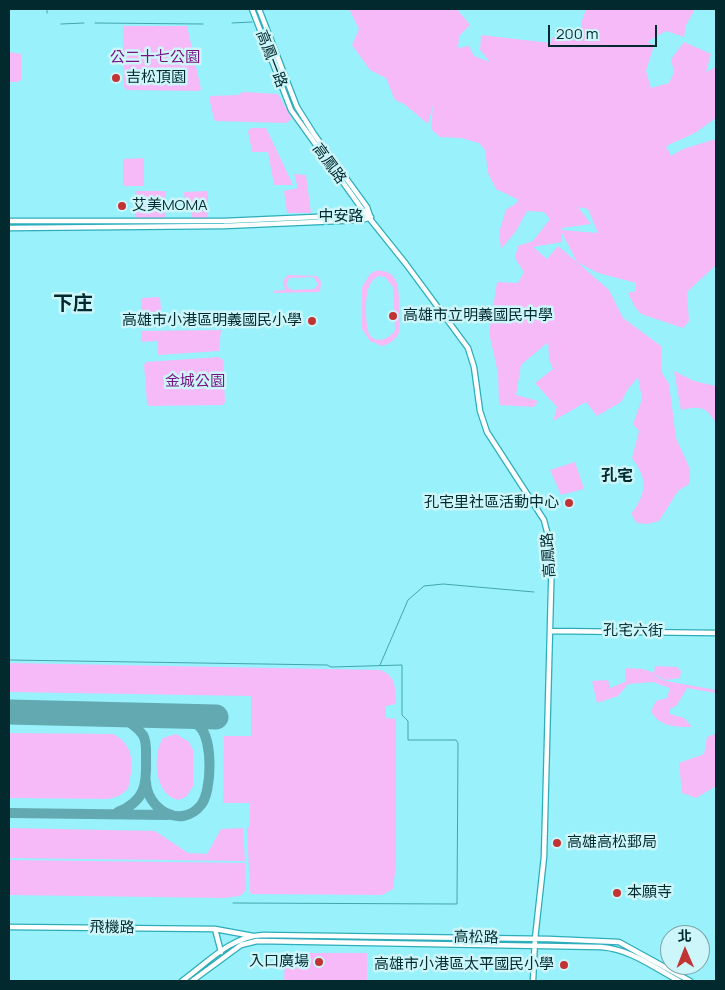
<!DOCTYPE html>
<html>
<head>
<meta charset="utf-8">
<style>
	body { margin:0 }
	#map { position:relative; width:725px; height:990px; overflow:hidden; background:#99f1fb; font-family:Manrope,"Noto Sans TC",sans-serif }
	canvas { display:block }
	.frame { position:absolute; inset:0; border:10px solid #022a2e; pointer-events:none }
	.north { position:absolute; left:660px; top:925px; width:50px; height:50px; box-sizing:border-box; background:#cdf6fb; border:1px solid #7ca4a9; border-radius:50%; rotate:359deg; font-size:14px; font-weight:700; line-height:20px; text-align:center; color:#022a2e }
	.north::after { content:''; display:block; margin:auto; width:18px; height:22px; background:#c23334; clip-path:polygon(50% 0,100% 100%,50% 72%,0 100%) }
	.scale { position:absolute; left:548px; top:25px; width:109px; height:22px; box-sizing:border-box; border:2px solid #022a2e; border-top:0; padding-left:6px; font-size:15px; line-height:18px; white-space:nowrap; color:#022a2e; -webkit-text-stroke:4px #cdf6fb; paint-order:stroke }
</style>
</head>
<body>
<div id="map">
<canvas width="725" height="990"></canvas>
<div class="frame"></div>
<div class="north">北</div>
<div class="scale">200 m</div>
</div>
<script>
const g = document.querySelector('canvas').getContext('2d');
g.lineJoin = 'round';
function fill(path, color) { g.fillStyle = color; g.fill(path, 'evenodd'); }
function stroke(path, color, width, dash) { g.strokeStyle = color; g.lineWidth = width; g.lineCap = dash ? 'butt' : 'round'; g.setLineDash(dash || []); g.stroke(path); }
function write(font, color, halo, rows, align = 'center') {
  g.font = font + ' Manrope,"Noto Sans TC",sans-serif'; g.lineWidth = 5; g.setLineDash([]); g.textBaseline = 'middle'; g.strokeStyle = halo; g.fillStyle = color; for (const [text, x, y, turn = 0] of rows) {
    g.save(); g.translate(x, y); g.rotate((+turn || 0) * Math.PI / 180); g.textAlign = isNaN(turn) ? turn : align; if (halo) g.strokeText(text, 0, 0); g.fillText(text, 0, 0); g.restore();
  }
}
fill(new Path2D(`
	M349,9h108l13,16 -11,11 -1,12 11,-2 5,10 16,6 -10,-12 1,-15 69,8 3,-6 28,4v-18l5,-14h109l-9,16 -2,12 -18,-6 -19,11 7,3 -8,26 5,17 18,-5 5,-11 -3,-13 13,-17 27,12 -5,18 10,-5v51l-21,15 -29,13 5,10 12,-7 33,-10v126l-29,27 2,29 -6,7 -42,-14 -6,-7 -7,-14 8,-2v-8l-38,-10 -21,-11 32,28 14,28 38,28 1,27 7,11 7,54 14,31 -1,15 -11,7 -19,30 -12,3 -10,-1 -6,-9c16,-21 17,-35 1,-56l7,-27 -6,-7 9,-25 -4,-22 -10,12 -7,13 -24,14 -11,-14 -33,19 4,-14 -22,-24 18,-14 -4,-10 -1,-17 -27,23 -5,30 22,6 -4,6 -35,-2 -1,-32 -9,-40 8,-51 21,1 6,-11 -9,-14 3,-12 15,-5 17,-22 -6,-7 -17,-1 -11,20 -15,18 -2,-17 7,-22 12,-8 -1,-3 -21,-10 -8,-16 -3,-23 -6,-7 -18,-5 -21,-1 -9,-8 2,-24 -5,19 -24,-20 -9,-4 -9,-22 -16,-8 -18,-25 7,-16zM578,207l10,2 10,24 -37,-3v-2l30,-4zM562,233l15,29 -19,-16 -11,13 -14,-12 29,-5z
	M123,26h64l14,63 -2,2 -72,-1 -3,-3z
	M9,52l12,2v26l-3,2h-9z
	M243,92l35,2 14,25 -6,4 -70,-2 -2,-2 -5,-21 2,-2 27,-1z
	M251,128h15l27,57h-19l-6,-33h-16l-4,-21z
	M144,158v28h-21v-27z
	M294,174l12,1 5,38h-24l-3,-22 14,-3z
	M135,191h31v28h-31z
	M208,191v27h-16v-14h-7l-1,-12z
	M375,271c26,-3 24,22 24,40 0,7 2,17 -1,24 -4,6 -9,9 -16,11l-12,-5 -8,-12v-42l8,-13zM379,276l6,1 8,10 2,43c-6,11 -24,15 -27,0 -3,-15 -5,-49 11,-54z
	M288,275l29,1 4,6 -1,10 -47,1v-2l12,-1 -2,-9zM314,277l4,8 -4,4 -23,1 -5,-5 3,-7z
	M160,297l2,26 -20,2 -1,-25 1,-2z
	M221,330l-2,21 -61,4v-14l-17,1v-11z
	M219,357l4,3 2,42 -2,3 -74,1 -2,-3 -3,-38 2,-3z
	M674,371l20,10 22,5v37c-11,-17 -15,-17 -35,-13z
	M575,462l9,27 -23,6 -11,-25z
	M9,663l371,7c17,6 15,19 16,34l-10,2v12l10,1v146l-3,24 -11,6 -131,-1 -1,-2 -3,-64 3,-2v-23h-27l1,-67h27v-40l-242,-4z
	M655,666l22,1 4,4 -1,7 -14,2 -11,-5 -1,5 1,-4 11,5 50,9v96l-20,12 -14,-5 -3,-30 25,-9 3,-17 8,-3 1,-41 -29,-5 -10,17 -7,4v5l14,4 8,9c-16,0 -33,0 -41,-16l5,-10 11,-3 3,-10 -17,-6 -25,2 -10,12 -21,7 -5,-22 16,-1 2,8 15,-6v-14l18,1 11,4z
	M9,733l104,1c23,12 20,32 15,55l-9,7 -11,3 -99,-1z
	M176,734l13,8 4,8v36l-6,10 -8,4c-25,-4 -27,-45 -16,-62z
	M9,828l146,3 33,22 19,1 14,-25 22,-1 2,33 -236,-3z
	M9,860l236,3 1,27 -6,6 -16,2 -215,-3z
	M285,953h82v28h-83z`), '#f6baf8');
stroke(new Path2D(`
	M47,13v-4
	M95,23l108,1
	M232,23l20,-1
	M61,24l23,-1
	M9,660l318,5 4,2 71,-2v50l6,6v19h48l2,3 -1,161 -224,-1
	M380,665l28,-65 16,-14 19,-2 91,8`), '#41a5b0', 1);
stroke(new Path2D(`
	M114,715c11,4 22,10 29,20 4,7 3,15 3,23 1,27 -1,43 -28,54
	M146,782c1,27 35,48 55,23 11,-14 12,-64 -1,-78 -5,-5 -12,-8 -20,-11
	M9,813l159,2`), '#62a9b1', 10);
stroke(new Path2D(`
	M9,712l207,5`), '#62a9b1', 25);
const minor = new Path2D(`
	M252,9l39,101 71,99 44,55 62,84 6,19 6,44 7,21 57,88 8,31 -8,306 -9,82 -2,42
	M259,9l38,98 17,27 53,73 3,9
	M9,221h215l137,-6 8,2
	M9,228l215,-2 138,-6 9,-3
	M550,631l166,2
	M9,927l206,2 38,7
	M215,929l6,23
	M182,981c25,-18 49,-45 81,-46l286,4 70,3 71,39
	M192,981l49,-36 16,-4 344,6c29,2 52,20 78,34`);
stroke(minor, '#2dadba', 7);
stroke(minor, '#fff', 4.5);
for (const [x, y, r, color] of [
	[116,78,5,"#c23334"],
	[122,206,5,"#c23334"],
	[393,316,5,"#c23334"],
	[312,321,5,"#c23334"],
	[569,503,5,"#c23334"],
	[557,843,5,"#c23334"],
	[617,893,5,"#c23334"],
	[319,962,5,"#c23334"],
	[564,965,5,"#c23334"]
]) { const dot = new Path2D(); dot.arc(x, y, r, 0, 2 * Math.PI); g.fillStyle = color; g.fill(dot); stroke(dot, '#cdf6fb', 2); }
write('15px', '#7c1183', '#cdf6fb', [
	["公二十七公園",155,58],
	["金城公園",195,382]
]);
write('15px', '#022a2e', '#cdf6fb', [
	["高鳳一路",271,59,69],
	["高鳳路",329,164,54],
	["中安路",341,217],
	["高鳳路",549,555,-94],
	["孔宅六街",633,631,1],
	["飛機路",112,928,1],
	["高松路",476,938,1]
]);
write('15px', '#022a2e', '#cdf6fb', [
	["吉松頂園",126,78],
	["艾美MOMA",132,206],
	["高雄市立明義國民中學",403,316],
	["高雄市小港區明義國民小學",302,321,"right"],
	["孔宅里社區活動中心",559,503,"right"],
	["高雄高松郵局",567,843],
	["本願寺",627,893],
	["入口廣場",309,962,"right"],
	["高雄市小港區太平國民小學",554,965,"right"]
], 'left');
write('bold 16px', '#022a2e', '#cdf6fb', [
	["孔宅",617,477]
]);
write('bold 20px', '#022a2e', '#cdf6fb', [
	["下庄",73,304]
]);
</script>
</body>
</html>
